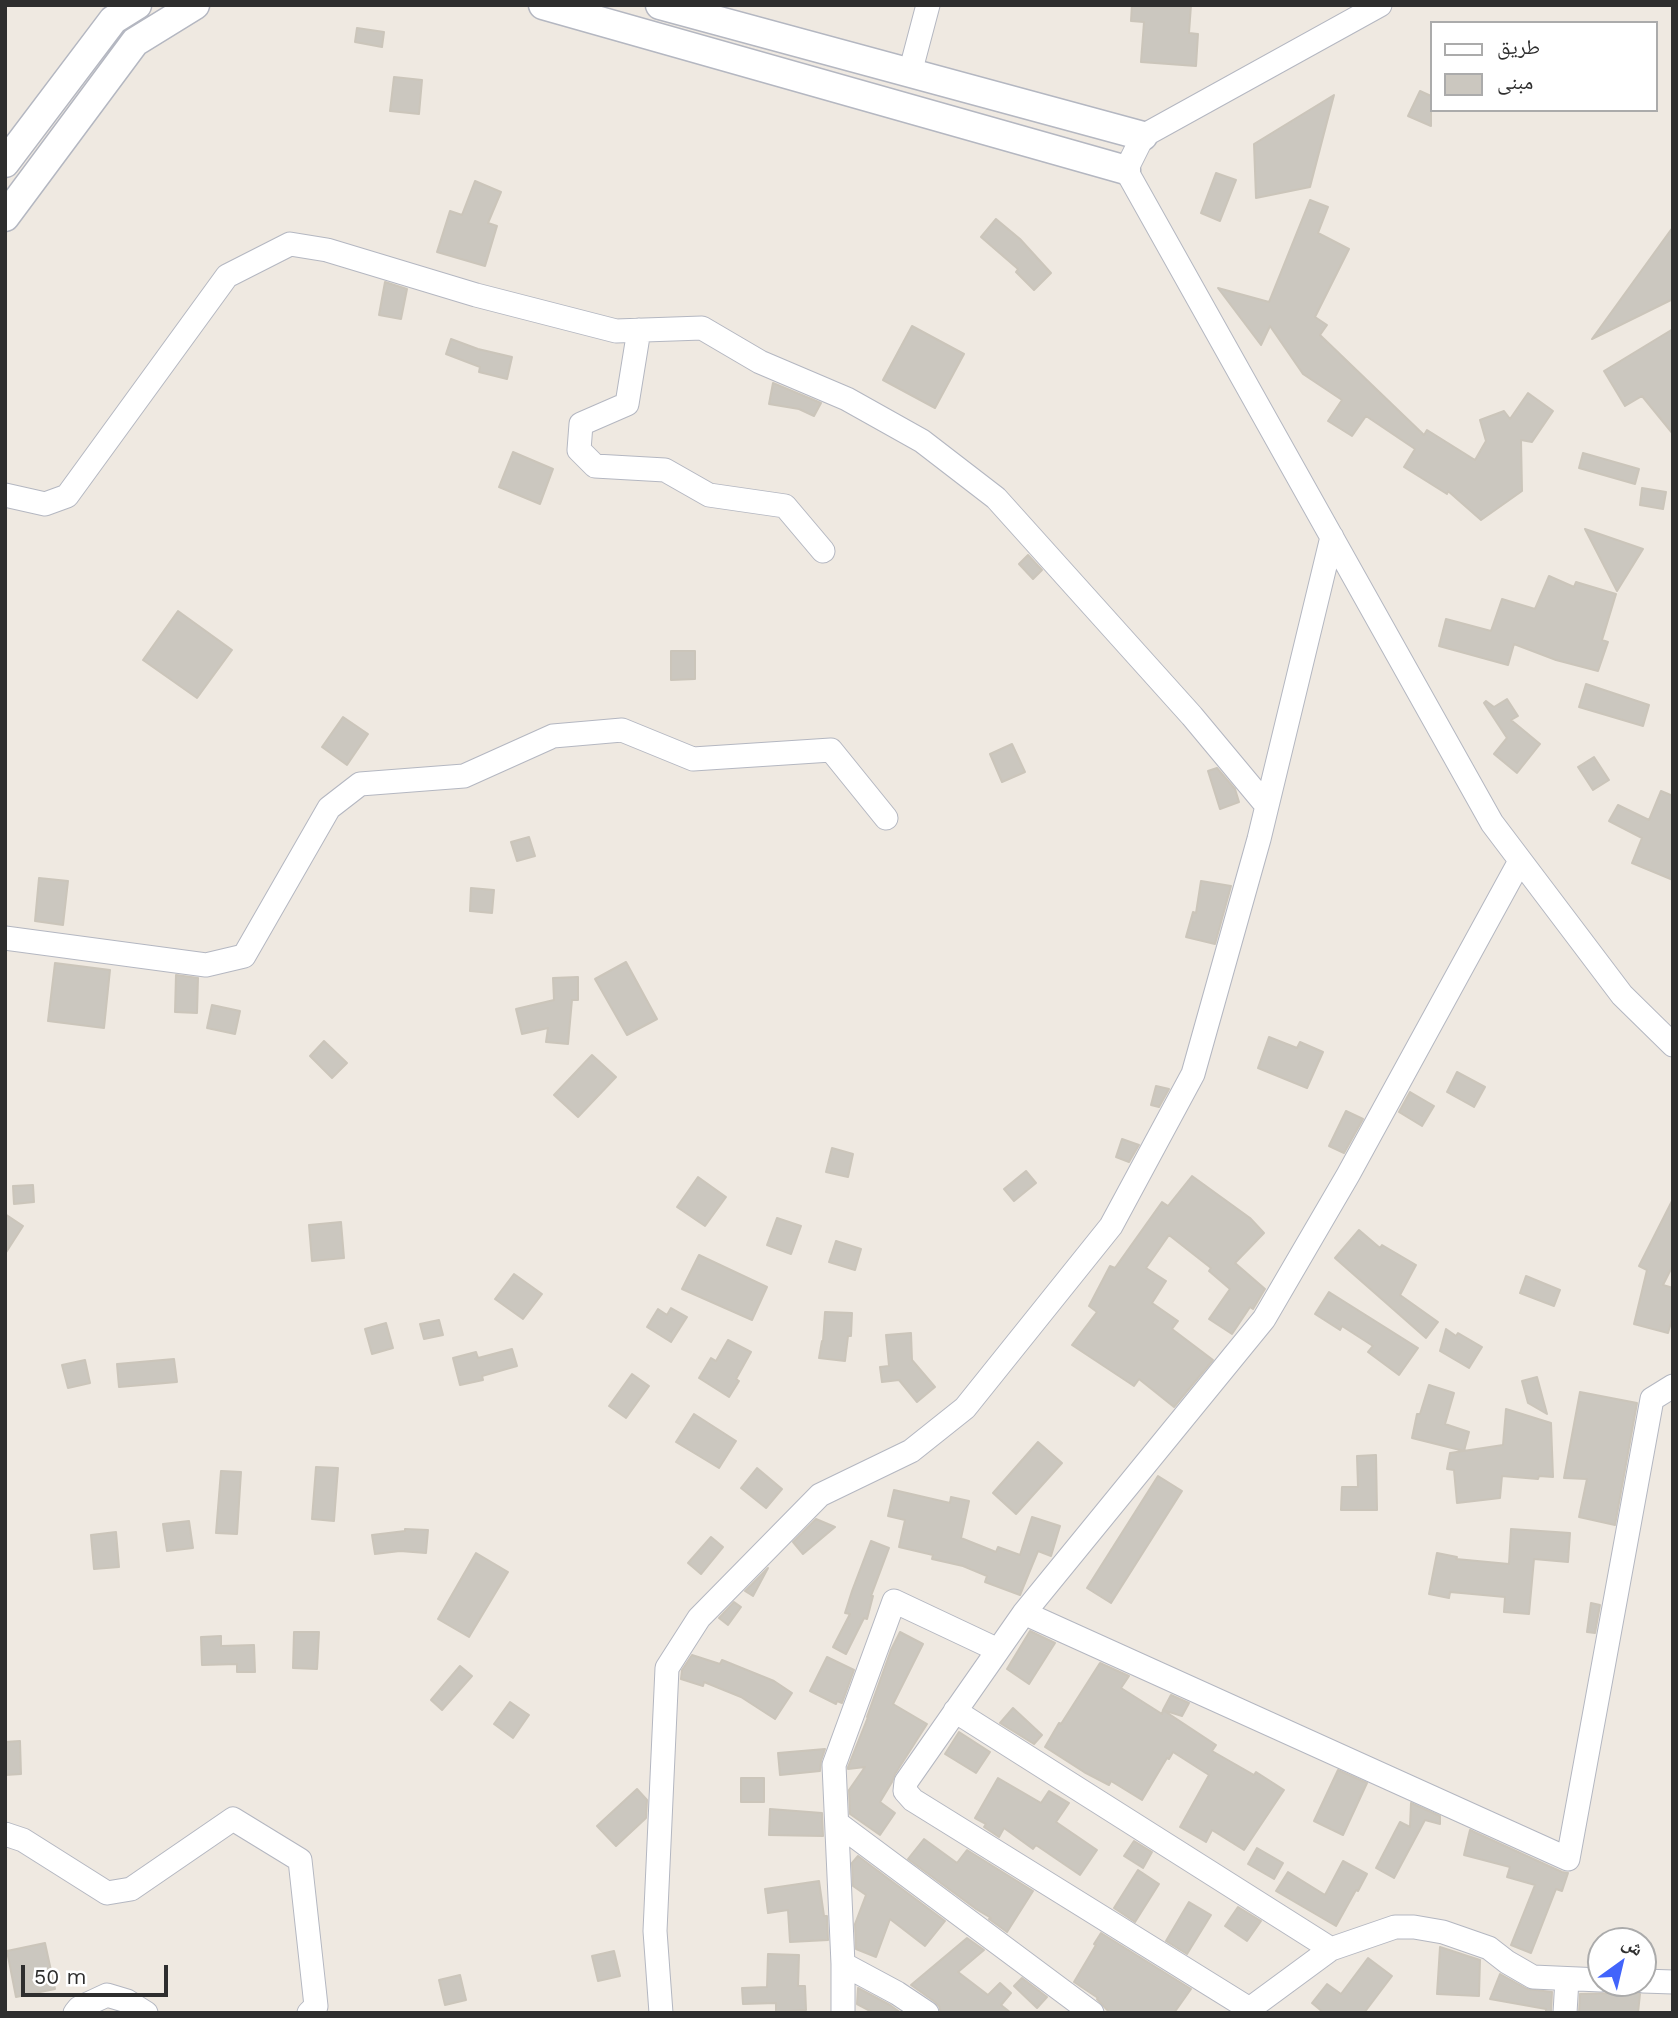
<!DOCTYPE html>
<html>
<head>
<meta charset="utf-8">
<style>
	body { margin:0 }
	#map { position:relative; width:1678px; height:2018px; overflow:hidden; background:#efe9e1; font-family:"Work Sans","Noto Naskh Arabic",sans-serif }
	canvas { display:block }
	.frame { position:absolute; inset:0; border:7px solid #2e2e2e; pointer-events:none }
	.legend { position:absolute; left:1430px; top:21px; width:228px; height:91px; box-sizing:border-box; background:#fff; border:2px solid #ababab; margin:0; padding:9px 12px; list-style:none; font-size:21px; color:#2e2e2e }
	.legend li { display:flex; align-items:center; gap:14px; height:35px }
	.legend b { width:35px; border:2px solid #ababab }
	.north { position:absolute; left:1587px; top:1927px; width:70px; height:70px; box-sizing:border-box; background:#fff; border:2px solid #ababab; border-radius:50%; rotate:34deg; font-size:19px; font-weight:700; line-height:28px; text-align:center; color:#2e2e2e }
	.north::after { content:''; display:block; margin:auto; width:24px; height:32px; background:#4264fb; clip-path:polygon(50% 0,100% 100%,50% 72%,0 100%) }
	.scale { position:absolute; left:21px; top:1965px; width:147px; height:32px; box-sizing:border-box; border:4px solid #2e2e2e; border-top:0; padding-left:9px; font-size:21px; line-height:24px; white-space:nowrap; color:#2e2e2e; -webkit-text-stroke:5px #fff; paint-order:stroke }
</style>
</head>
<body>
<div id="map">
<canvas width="1678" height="2018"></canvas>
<div class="frame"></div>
<ul class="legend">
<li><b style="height:9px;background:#fff"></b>طريق</li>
<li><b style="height:19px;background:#cbc7bf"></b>مبنى</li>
</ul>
<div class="north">ش</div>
<div class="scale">50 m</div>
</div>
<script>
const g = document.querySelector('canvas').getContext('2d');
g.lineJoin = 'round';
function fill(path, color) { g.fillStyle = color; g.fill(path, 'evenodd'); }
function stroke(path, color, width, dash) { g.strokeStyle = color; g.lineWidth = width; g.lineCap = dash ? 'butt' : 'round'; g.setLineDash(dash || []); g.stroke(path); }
const building = new Path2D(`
	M1132,5h59l-2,28 9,1 -2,32 -55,-4 3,-40 -13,-1z
	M357,28l27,4 -2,15 -27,-5z
	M394,77l28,3 -3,34 -29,-3z
	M1420,91l11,5v30l-23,-10z
	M1334,95l-24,92 -54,11 -2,-54z
	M1216,173l20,7 -16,41 -19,-8z
	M475,181l26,11 -13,31 9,3 -12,40 -48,-14 13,-41 12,4z
	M1310,200l18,7 -10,26 31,16 -34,68 12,8 -7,10 104,100 3,-5 48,30 11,-19 -6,-21 24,-9 6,8 18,-26 25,18 -21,31 -11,-2 1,51 -41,29 -33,-29 -1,3 -43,-27 11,-18 -49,-33 -14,20 -24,-15 14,-21 -39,-26 -33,-48 -9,19 -43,-57 51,14z
	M996,219l24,20 31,34 -17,17 -18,-18 2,-3 -37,-32z
	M1673,227v72l-81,40z
	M385,282l22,7 -6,30 -22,-4z
	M912,326l52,28 -29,54 -52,-28z
	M1673,329v105l-31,-38 -17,10 -21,-35z
	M451,339l27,10 34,8 -5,22 -28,-7 1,-5 -34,-13z
	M773,383l48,20 -7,13 -15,-7 -30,-5z
	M513,452l40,17 -13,35 -41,-17z
	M1583,453l56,16 -4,15 -56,-16z
	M1642,488l24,4 -3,17 -23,-4z
	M1585,529l58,20 -26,42z
	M1028,555l14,15 -9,9 -14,-15z
	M1549,576l25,11 2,-5 40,12 -14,46 6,2 -10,29 -42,-11 -42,-16 -6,21 -69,-19 7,-27 45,12 11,-32 33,10z
	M178,611l54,39 -35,48 -54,-38z
	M671,651h24v28l-24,1z
	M1586,684l63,21 -6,21 -64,-19z
	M1507,699l11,17 -7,4 29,24 -23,29 -23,-19 13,-16 -23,-35 2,-2 8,6z
	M343,717l25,17 -21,31 -25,-18z
	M1012,744l13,28 -23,10 -12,-28z
	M1594,757l15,23 -16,10 -15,-23z
	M1217,768l18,21 4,13 -19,7 -12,-38z
	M1661,791l12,5v84l-41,-17 10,-25 -33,-17 9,-16 31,15z
	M529,837l6,19 -18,5 -6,-19z
	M39,878l29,3 -5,44 -28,-4z
	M1201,881l30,5 -16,58 -29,-7 7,-25 3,1z
	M471,888l23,2 -2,23 -22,-2z
	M626,962l31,57 -30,16 -32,-56z
	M55,963l55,7 -6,58 -56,-7z
	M176,975l22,3 -1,35 -22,-1z
	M578,977v23h-6l-4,44 -22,-2 2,-14 -26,6 -6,-25 38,-9 -1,-22z
	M212,1005l28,6 -5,23 -28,-6z
	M1269,1037l28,11 3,-6 23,10 -16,36 -49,-20z
	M324,1041l23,22 -15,15 -22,-22z
	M592,1055l24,22 -38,40 -24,-22z
	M1457,1072l28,15 -11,20 -27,-15z
	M1156,1086l13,3 -10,18 -8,-2z
	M1410,1092l24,14 -12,20 -23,-14z
	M1346,1111l17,8 -19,34 -15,-7z
	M1122,1139l17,6 -10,17 -13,-5z
	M832,1148l21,6 -5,23 -22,-5z
	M1026,1171l10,12 -22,18 -10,-12z
	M1192,1176l58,42 14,15 -29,30 30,26 -12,20 -3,-2 -18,27 -23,-15 21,-30 -21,-18 2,-3 -42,-33 -23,33 20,13 -14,22 26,18 -6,8 41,31 -39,47 -35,-28 -5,7 -62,-41 25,-33 -8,-6 21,-40 5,2 47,-66 6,4z
	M698,1177l28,20 -21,29 -28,-19z
	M33,1185l1,17 -20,2 -1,-18z
	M1673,1199v66l-10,20 10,3v28l-5,17 -34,-9 13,-54 -8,-4z
	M5,1214l18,12 -18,28z
	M777,1218l24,8 -10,28 -24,-9z
	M341,1222l3,36 -32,3 -3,-36z
	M1359,1230l21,18 2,-3 34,20 -16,30 38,27 -12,16 -91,-80z
	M836,1241l25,8 -6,21 -26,-8z
	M699,1255l68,32 -15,33 -70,-31z
	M514,1274l28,20 -19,25 -28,-20z
	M1526,1276l34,14 -6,16 -34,-13z
	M1329,1292l89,56 -19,27 -31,-23 5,-6 -31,-20 -2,4 -25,-16z
	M671,1308l16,9 -16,25 -24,-15 11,-18 9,6z
	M825,1312l27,1 -1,23h-3l-3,25 -26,-3 3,-17h1z
	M439,1320l4,15 -19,4 -4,-15z
	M386,1323l7,25 -21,6 -7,-25z
	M1446,1329l10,7 2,-3 24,14 -13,21 -29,-17z
	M911,1333l1,27 23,27 -18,15 -18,-22 -17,2 -2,-15 9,-1 -3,-31z
	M728,1340l23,12 -15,27 3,2 -10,16 -30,-19 12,-20 5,3z
	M512,1349l5,17 -35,10 1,4 -23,5 -7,-27 23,-6 2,6z
	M174,1359l3,23 -58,5 -2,-23z
	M85,1360l5,23 -22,5 -6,-23z
	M632,1374l17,12 -23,32 -17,-12z
	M1537,1377l10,37 -19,-11 -6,-22z
	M1429,1385l25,8 -9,31 24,8 -5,19 -52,-13 5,-24h3z
	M1580,1392l57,11 -22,122 -36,-8 8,-38 -23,-1z
	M1506,1409l45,14 2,54 -14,-1 -1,3 -36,-3 -2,22 -43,5 -3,-33 -7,-1 3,-16 53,-8z
	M694,1414l42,27 -17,27 -43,-26z
	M1038,1442l24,21 -46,51 -23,-21z
	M1376,1455l1,55h-36l1,-23h16l-1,-31z
	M316,1467l22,1 -4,53 -22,-2z
	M757,1468l25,21 -16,19 -25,-20z
	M221,1471l20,1 -4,62 -21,-1z
	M1158,1476l24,15 -71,112 -24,-15z
	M894,1490l56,13 1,-6 18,4 -8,37 35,14 2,-5 22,8 12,-38 28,9 -9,30 -13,-5 -18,44 -35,-13 2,-6 -24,-10 -31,-7 1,-4 -34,-8 6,-27 -17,-4z
	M816,1519l19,8 -32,27 -10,-12z
	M189,1521l4,27 -26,3 -4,-27z
	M405,1529l23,1 -2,23 -26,-2 -25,3 -3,-19 33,-4z
	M1511,1529l59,4 -2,29 -34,-3 -5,55 -25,-2 1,-15 -55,-5 -1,6 -20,-4 8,-41 20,4 -1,2 53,5z
	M116,1532l3,35 -25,2 -3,-34z
	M711,1537l12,10 -22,27 -13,-11z
	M871,1541l18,7 -18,48h2l-6,23 -3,-1 -18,36 -13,-7 17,-33 -5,-1 7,-22z
	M476,1553l32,19 -39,65 -31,-18z
	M768,1568l-15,28 -8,-5z
	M734,1602l7,5 -13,18 -9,-7z
	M1591,1603l9,2 -5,28 -8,-1z
	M1030,1631l25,12 -26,41 -22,-15z
	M294,1632h25l-2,37 -24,-1z
	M900,1632l23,12 -30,60 34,20 -32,50 -3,8 -12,20 15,11 -15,22 -30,-21 -1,-24 16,-23 -17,2v-2l20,-50h-1l24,-67z
	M221,1636v10l33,-1 1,27h-18v-8l-35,1 -1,-28z
	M692,1655l28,9 2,-4 52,21 18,12 -17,26 -34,-22 -37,-15 -1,4 -22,-7 1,-9z
	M827,1657l27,13 -12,33 -5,-2 -1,3 -26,-13z
	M1100,1663l29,13 -8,12 41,26 1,-4 53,35 -4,6 42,24 2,-3 28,18 -40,60 -32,-20 -6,12 -26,-15 29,-52 -36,-23 -4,7 -2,-1 -25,42 -31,-19 -2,4 -25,-13 -39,-25 14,-24 2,1z
	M460,1666l12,10 -30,34 -11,-10z
	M1171,1695l18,8 -7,13 -19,-6z
	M510,1702l19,13 -16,23 -19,-14z
	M1013,1708l29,27 -8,9 -34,-21z
	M959,1732l31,20 -14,21 -31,-19z
	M20,1741l1,33 -16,1v-33z
	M825,1749l-4,12 -1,10 -40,4 -2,-22z
	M1338,1770l29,13 -24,52 -29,-14z
	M741,1778h23v24h-23z
	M998,1778l43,25 8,-12 20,12 -13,19 41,28 -17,25 -44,-30 -3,4 -29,-21 -5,9 -15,-10 2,-3 -11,-6z
	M637,1789l10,11 -1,18 -30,28 -19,-20z
	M1411,1803l29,13v8l-15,-4 -31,58 -18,-10 24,-46 10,5z
	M770,1809l52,4 1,23 -54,-1z
	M1470,1830l92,42 6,1 -6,18 -6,-2 -25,64 -20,-8 24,-60 -28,-8 3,-10 -46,-12z
	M924,1839l33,24 10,-13 66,41 -26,41 -18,-13 2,-1 -15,-9 -68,-50z
	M1134,1841l18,11 -9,16 -19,-12z
	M1257,1848l26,15 -9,16 -26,-15z
	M858,1856l87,65 -20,25 -35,-27 -14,38 -20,-8 -1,-25 11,-29 -13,-9 -1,-23z
	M1343,1861l24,13 -9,17 -2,-1 -20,36 -60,-35 12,-19 37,23z
	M1138,1870l21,14 -24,38 -21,-14z
	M819,1881l5,35h3l1,24 -38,2 -2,-32 -20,3 -3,-24z
	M1189,1902l22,13 -24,39 -21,-13z
	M1238,1907l23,14 -14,20 -22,-15z
	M1101,1933l90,56 -17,24h-64l-13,-14 1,-1 -24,-16 22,-37 -2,-1z
	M967,1938l17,12 -26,22 30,23 12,-12 11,10 -10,12 10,8h-70l-2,-7 -4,-4 -24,-17z
	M45,1943l10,46 -39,8 -9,-46z
	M1440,1947l40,13 -1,36 -42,-2z
	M614,1951l6,25 -22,5 -6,-25z
	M768,1954l31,1 -1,31h7l1,24 -30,2v-9l-33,1 -1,-16 25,-1z
	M1368,1958l24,18 -28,37h-40l-12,-10 15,-19 14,10z
	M1500,1974l27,15 25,3 -1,21h-5v-4l-56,-10z
	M460,1975l6,25 -21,5 -6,-25z
	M1022,1978l25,19 -10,11 -23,-22z
	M858,1988l32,17 11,8h-27l-17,-9z
	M1618,1988l14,1 8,5 -2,19h-59l1,-19 37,-1z`);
fill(building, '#cbc7bf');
stroke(building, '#cbc5ba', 2);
const minor = new Path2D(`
	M1380,5l-237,131 -17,34 366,653 130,172 51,50
	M910,73l18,-68
	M639,330l-12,74 -46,20 -2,26 16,16 70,4 44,25 76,11 38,45
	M5,495l40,9 22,-8 160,-220 63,-32 37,6 149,45 140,36 86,-3 58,34 87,37 75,42 74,57 196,218 75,90
	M5,938l201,27 38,-9 85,-148 31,-24 104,-8 89,-40 69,-6 71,29 138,-9 55,68
	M1024,1613l544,246 84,-460 21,-13
	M955,1711l376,238
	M837,1823l255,190
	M5,1834l18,6 84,53 24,-4 102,-70 67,41 16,146 -7,7
	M843,1964l54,29 30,20
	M1643,1981l30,1
	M75,2013l4,-5 28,-13 20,6 19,12
	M661,2013l-6,-82 12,-263 32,-50 121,-123 91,-44 54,-43 146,-182 82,-152 66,-235 73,-302
	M843,2013v-49l-9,-199 60,-164 104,49
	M1244,2013l87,-64 64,-22h19l29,5 46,16 18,14 26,15 68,3
	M1252,2013l-4,-5 -335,-208 -8,-9 1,-9 118,-169 240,-294 84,-144 172,-314
	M1565,2013l2,-34`);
const tertiary = new Path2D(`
	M543,5l583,165
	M660,5l483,131
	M5,163l108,-143 24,-15
	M5,217l130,-175 60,-37`);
stroke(minor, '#b4b7c1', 25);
stroke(tertiary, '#b4b7c1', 31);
stroke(minor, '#fff', 23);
stroke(tertiary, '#fff', 28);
</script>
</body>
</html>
